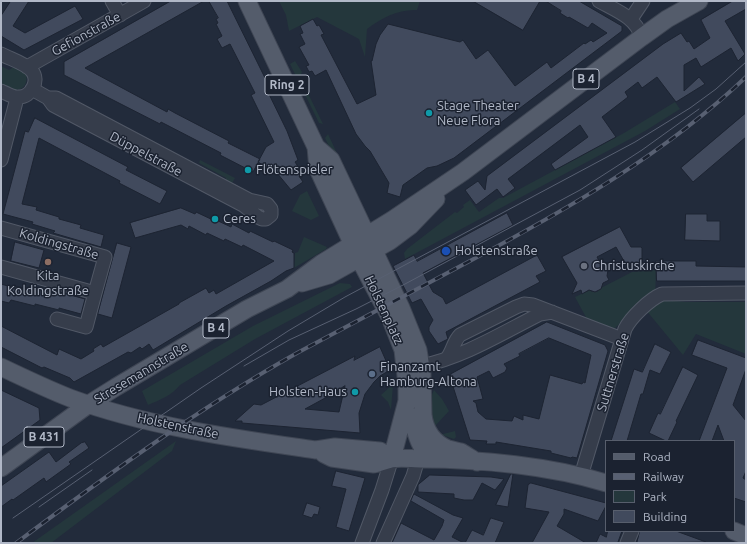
<!DOCTYPE html>
<html>
<head>
<meta charset="utf-8">
<style>
	body { margin:0 }
	#map { position:relative; width:747px; height:544px; overflow:hidden; background:#222b3b; font-family:Ubuntu,sans-serif }
	canvas { display:block }
	.frame { position:absolute; inset:0; border:2px solid #b1b8c7; pointer-events:none }
	.legend { position:absolute; left:605px; top:440px; width:130px; height:92px; box-sizing:border-box; background:#1b2230; border:1px solid #575e6c; margin:0; padding:5px 7px; list-style:none; font-size:12px; color:#b1b8c7 }
	.legend li { display:flex; align-items:center; gap:8px; height:20px }
	.legend b { width:20px; border:1px solid #575e6c }
</style>
</head>
<body>
<div id="map">
<canvas width="747" height="544"></canvas>
<div class="frame"></div>
<ul class="legend">
<li><b style="height:5px;background:#545c6b"></b>Road</li>
<li><b style="height:5px;background:#586072"></b>Railway</li>
<li><b style="height:11px;background:#24373c"></b>Park</li>
<li><b style="height:11px;background:#414a5d"></b>Building</li>
</ul>
</div>
<script>
const g = document.querySelector('canvas').getContext('2d');
g.lineJoin = 'round';
function fill(path, color) { g.fillStyle = color; g.fill(path, 'evenodd'); }
function stroke(path, color, width, dash) { g.strokeStyle = color; g.lineWidth = width; g.lineCap = dash ? 'butt' : 'round'; g.setLineDash(dash || []); g.stroke(path); }
function write(font, color, halo, rows, align = 'center') {
  g.font = font + ' Ubuntu,sans-serif'; g.lineWidth = 3; g.setLineDash([]); g.textBaseline = 'middle'; g.strokeStyle = halo; g.fillStyle = color; for (const [text, x, y, turn = 0] of rows) {
    g.save(); g.translate(x, y); g.rotate((+turn || 0) * Math.PI / 180); g.textAlign = isNaN(turn) ? turn : align; if (halo) g.strokeText(text, 0, 0); g.fillText(text, 0, 0); g.restore();
  }
}
fill(new Path2D(`
	M279,1h141l-3,9c-18,-1 -36,8 -50,19l-2,28 -6,-18 -42,-22 -28,14 -3,-16z
	M295,61l7,11 -2,5 23,47 -4,-1 -29,-59z
	M1,66l8,4 6,-4 11,8c2,7 -1,16 -10,16 -5,0 -11,-5 -15,-7z
	M675,102l5,7 -35,22 -240,128 -1,-6 3,-4 48,-37 2,1 7,-6 -1,-2 7,-5 9,12 20,-14h4l121,-65z
	M328,134l34,73 -3,1 -34,-70z
	M200,160l35,18 -5,9 -4,-3v-6l-27,-15z
	M307,191l12,25 -8,4 -19,-9 8,-16z
	M304,237l23,10 -1,2 -32,19 1,-15 3,-1z
	M656,270l-1,29 31,3h60v52l-50,-20 -13,21 -42,-51 -26,24 -3,1 -24,-8 -13,-24 15,-7 2,2h5l4,-4 31,-16z
	M340,283l10,1 2,3 -97,52 -75,46c-8,10 -20,15 -32,20l-6,-14 111,-65z
	M392,385h1l-2,25 -3,-8 -7,-7z
	M434,390l8,9 7,12 -14,15h-1c-3,-12 -6,-25 0,-36z
	M455,431l1,6 -2,2 -12,-4 1,-1z
	M176,441l-4,10 -121,92h-19z`), '#24373c');
const building = new Path2D(`
	M11,1h18l-16,25 12,7 50,-27 8,13 -59,31 -23,-14v-20z
	M171,1h33l-119,67 82,44 1,-3 7,4 54,28 -1,2 32,16 -7,13 -33,-17 1,-2 -60,-31 -1,2 -96,-49v-13z
	M209,1h18l42,85 -3,2 21,43 11,29 -3,2 8,12 -4,2 4,6 -12,8 -14,-17 -19,-11 8,-15 8,-5 -23,-47 4,-2 -25,-49 -8,4 -5,-9 5,-3 -6,-12 2,-1 -2,-4 2,-1z
	M473,1h67l-17,29z
	M546,1h33l43,25v5l-168,127 -17,8 -10,2 -24,17 -3,12 -13,-4 2,-10 -19,-32 -5,-5 -9,-12 -30,-64 -11,6 -3,-5 -3,1 -3,-6 3,-1 -10,-18 6,-3 -5,-10 3,-1 -3,-7 13,-7 4,7 2,-1 5,9 -3,1 36,69 19,-9 -5,-34h1l4,-17 4,-9 8,-11 72,18 3,-2 13,19 12,-9 27,36 32,-24 4,6 33,-25 1,1 6,-4 2,2 14,-9 -15,-10 -4,5 -19,-11 -1,1 -8,-5 1,-2z
	M733,1h13v8l-21,12 20,33 -7,7 -7,-13 -30,19 -5,-9 -12,7v26l15,-14 6,7 -29,18 -19,-25 -15,11 -4,-6 -13,10 3,5 -26,20 14,20 -61,33 -4,-6 37,-27 -8,-12 -72,54 7,9 -12,9 -6,-8 -21,16 -11,-15 13,-9 7,9 2,-14 176,-132 18,-11 6,9 2,-1 5,8 16,-11 -9,-18z
	M746,113v24l-53,45 -12,-14z
	M35,118l93,49 -2,3 41,21 -7,13 -41,-21 1,-2 -81,-43 -17,66 15,3 -1,3 23,7v2l22,6 -1,3 24,7 -3,12 -48,-14 2,-2 -23,-7 1,-2 -30,-8 22,-83 3,1z
	M181,208l14,6 1,-2 17,8 1,-1 17,8 1,-3 17,9 1,-2 23,11 1,-1 19,9 -1,2 2,1v15l-8,3 -15,10 -45,25 -73,44 -4,-6 -7,5 -2,-2 -9,6 -3,-1 -54,30 -4,-4 -26,-11 -2,1 -41,-21v-21l56,29 2,-6 22,10 13,-8 -1,-2 8,-5 2,3 76,-43v-1l27,-15 3,5 5,-3 2,4 58,-33 -31,-16 -1,2 -17,-8 -1,2 -17,-8 -1,2 -17,-9 -1,3 -7,-4 -46,13 -5,-15z
	M507,213l6,12 -90,48 10,19 10,6 3,6 91,-49 9,16 -10,5 4,6 -94,50 2,7 -10,5 -9,-13v-4l4,-7 -12,-21 -9,4 -19,-37 21,-11 3,6z
	M686,214h21v7h13v20l-35,-1z
	M620,227l11,20h10l1,1v16l-17,-1 -9,-16 -19,10 6,11 5,2 -1,6 2,4 -6,3 -2,6 -6,3 -6,-2 -7,4 -1,-4 -9,4 5,-11 -15,-26z
	M15,242l29,8 -5,18 -28,-7z
	M117,243l14,4 -19,71 -14,-4z
	M656,261h40v5l50,1v14h-89z
	M1,284l14,4v-2l24,6v-3l23,6 1,-2 22,6 -4,15 -22,-6v2l-24,-6v2l-24,-6 -2,3 -8,-2z
	M547,322l58,23 3,6 -31,107 -5,-1 -1,1 -20,-5v-2l-55,-9v2h-10l1,-3 -17,-1 -20,-63 1,-3zM549,338l42,17 -6,28 -2,-1 -1,2 -32,-9 -11,44 -16,-4v5l-9,-4 -2,5 -26,-2 -8,-7 -2,-9 -3,-2 10,-2 -6,-22 12,-6 4,7 12,-6 2,-4 -3,-4 16,-8 -1,-2z
	M698,340l48,18v11l-13,36 13,16v50l-3,7 3,2v22l-12,-4v-57h-10l-6,-16 -6,16h-13l28,-73 -35,-13z
	M655,344l16,8 -11,22 -10,-4 -7,24h-2l-14,47h-16l23,-72 8,3z
	M380,347l10,23 -10,6 -6,6 -9,12 -6,19 1,20 -118,-10v-2h-7l19,-17 7,1 94,-49 -1,4zM345,386l-6,26 -34,-3 22,-12z
	M683,367l15,8 -22,46 1,1 -9,19h-2l-17,-8 9,-20 2,1z
	M1,390l38,18 1,12 -39,28z
	M85,442l4,6 -20,14 2,2 -25,18 -2,-4 -31,22 -1,-1 -11,8v-21l48,-34 7,10 25,-19z
	M336,471l29,7 -16,53 -13,-4 10,-38 -14,-3z
	M511,474h2l-5,33 -12,-2z
	M430,475l61,2 13,2 -9,11 -13,-7 -9,17h-9l-10,-2v-4l-36,-2v-7z
	M531,483l75,20v3l-8,15 -34,-12v5l-7,12 29,17h-54l17,-31 -24,-4 3,-23z
	M414,494l39,21 10,3 -11,19 12,6h-72l9,-20 33,17 8,-14 2,-6 -33,-19z
	M307,503l13,4 -2,8 -4,-1 -2,4 -9,-3z
	M491,518l13,4 -9,21h-30l7,-13 11,5z
	M608,531h14l-4,11 1,1h-23l4,-9 6,3z
	M640,531h36l30,11 -69,1z`);
fill(building, '#414a5d');
stroke(building, '#1d2432', 1);
const minor = new Path2D(`
	M112,1l8,14
	M599,1c18,10 36,16 43,36
	M631,19l12,-18
	M1,54c9,5 24,9 31,17 8,10 -1,26 -13,26 -6,1 -13,-4 -18,-6
	M27,67l117,-66
	M32,89l16,9 5,7 190,100 15,12 4,2h4l5,-4v-6l-4,-5 -18,-4 -193,-102h-8
	M1,160l16,-62
	M1,228l104,29 -10,36 -94,-26
	M57,319l29,8 9,-34
	M447,358c6,-7 6,-16 13,-23l56,-28 8,-3 9,1 89,34
	M421,366c43,-9 81,-33 119,-52l12,-2
	M581,476l44,-147c6,-12 25,-30 37,-35l84,-1
	M362,543l20,-53 10,-32
	M383,543l30,-67 5,-17
	M627,543l5,-12`);
const major = new Path2D(`
	M247,1l69,146 2,22 41,89 31,59 13,33 4,35v16l-15,57
	M316,147l15,13 70,148 17,42 4,24 1,41c2,16 11,28 25,34 4,1 9,2 13,3 5,3 11,7 16,10
	M302,283l27,-8 61,-34 20,-15 26,-27
	M1,367c23,11 46,22 69,31 79,29 163,40 246,52l19,-3 45,4 12,7
	M412,417c4,16 7,32 21,42
	M324,454l8,4 42,6c6,-1 11,-4 17,-5 10,-2 21,0 31,0 58,0 129,7 184,24
	M1,468l88,-64 27,-17 131,-78 40,-20 35,-26 70,-43 71,-48 179,-135 25,-18 32,-18
	M734,531l12,5`);
stroke(minor, '#515866', 15);
stroke(major, '#3f4654', 19);
stroke(minor, '#363d4b', 13);
stroke(major, '#545c6b', 17);
stroke(new Path2D(`
	M244,366l45,-26 67,-31 49,-25 175,-94 62,-40 57,-41
	M39,507l53,-37
	M13,518l188,-130 87,-57 57,-34 290,-155 55,-34 26,-19 30,-27`), '#586072', 1);
const rail = new Path2D(`
	M16,543c90,-67 183,-135 281,-190 57,-30 114,-61 171,-91 98,-52 197,-108 278,-185`);
stroke(rail, '#586072', 4);
stroke(rail, '#1b2230', 2.5, [8]);
for (const [x, y, r, color] of [
	[429,113,4,"#0f9aa8"],
	[248,170,4,"#0f9aa8"],
	[215,219,4,"#0f9aa8"],
	[446,251,5,"#1a4fb4"],
	[48,262,4,"#8d6e63"],
	[584,266,4,"#6b7280"],
	[372,374,4,"#5c6f8a"],
	[355,392,4,"#0f9aa8"]
]) { const dot = new Path2D(); dot.arc(x, y, r, 0, 2 * Math.PI); g.fillStyle = color; g.fill(dot); stroke(dot, '#1b2230', 1.5); }
for (const [x, y, w] of [
	[586,79,26],
	[287,85,44],
	[216,328,26],
	[44,437,40]
]) { const box = new Path2D(); box.roundRect(x - w / 2, y - 10, w, 20, 3); g.fillStyle = '#1b2230'; g.fill(box); stroke(box, '#b1b8c7', 1); }
write('bold 12px', '#b1b8c7', null, [
	["B 4",586,79],
	["Ring 2",287,85],
	["B 4",216,328],
	["B 431",44,437]
]);
write('13px', '#b1b8c7', '#1b2230', [
	["Gefionstraße",86,34,-29],
	["Düppelstraße",146,154,28],
	["Koldingstraße",59,244,16],
	["Holstenplatz",384,310,65],
	["Suttnerstraße",613,372,-73],
	["Stresemannstraße",141,373,-31],
	["Holstenstraße",178,426,12]
]);
write('13px', '#b1b8c7', '#1b2230', [
	["Stage Theater",437,106],
	["Neue Flora",437,121],
	["Flötenspieler",256,170],
	["Ceres",223,219],
	["Holstenstraße",455,251],
	["Christuskirche",592,266],
	["Kita",48,276,"center"],
	["Koldingstraße",48,291,"center"],
	["Finanzamt",380,367],
	["Hamburg-Altona",380,382],
	["Holsten-Haus",347,392,"right"]
], 'left');
</script>
</body>
</html>
